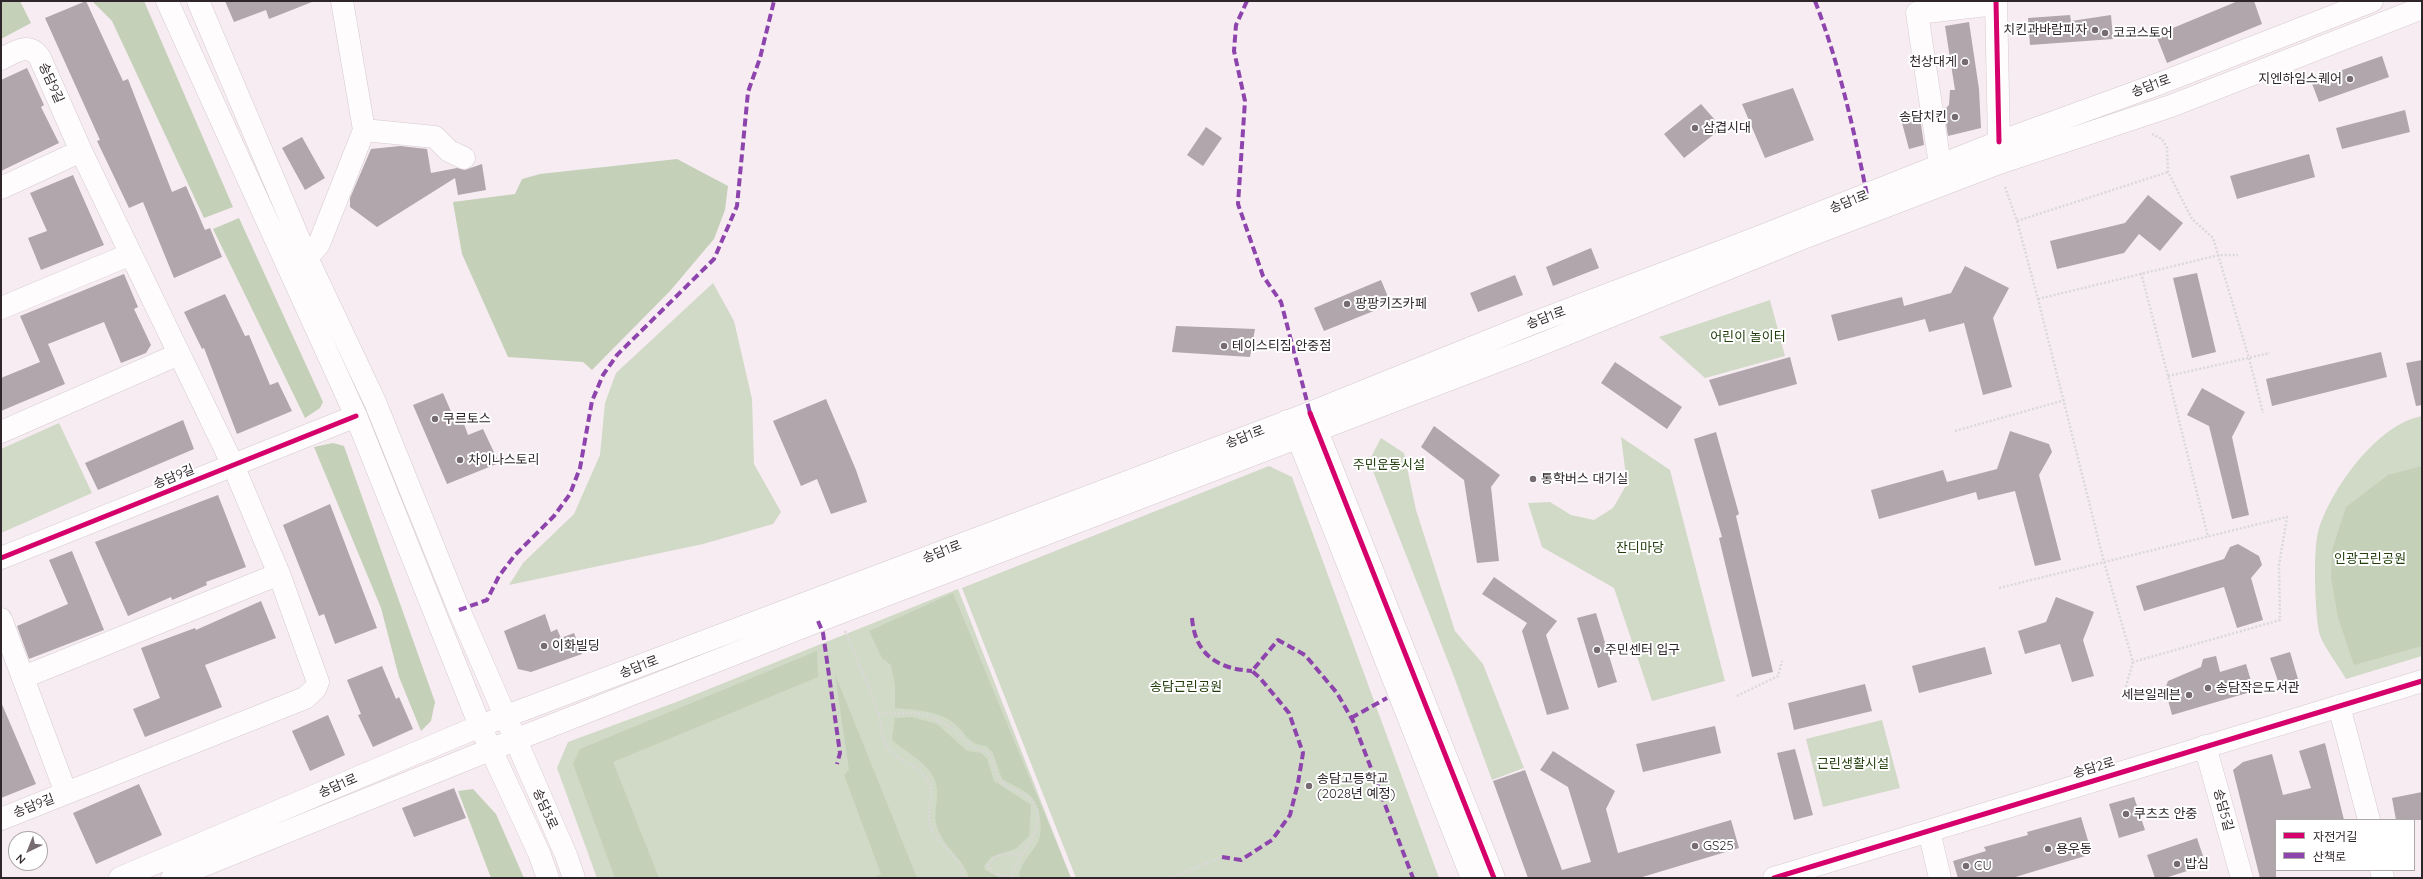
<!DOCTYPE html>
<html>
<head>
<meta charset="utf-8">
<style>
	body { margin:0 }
	#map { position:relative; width:2423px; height:879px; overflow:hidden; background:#f7ecf2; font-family:Quicksand,"Noto Sans KR",sans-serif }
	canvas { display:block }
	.frame { position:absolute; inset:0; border:2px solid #2f262b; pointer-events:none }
	.legend { position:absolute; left:2275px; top:819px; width:140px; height:52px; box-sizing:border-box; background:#fff; border:1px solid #aca8aa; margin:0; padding:5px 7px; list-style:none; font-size:12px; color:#2f262b }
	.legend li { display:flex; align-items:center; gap:8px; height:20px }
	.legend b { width:20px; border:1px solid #aca8aa }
	.north { position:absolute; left:8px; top:831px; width:40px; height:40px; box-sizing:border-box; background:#fff; border:1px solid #aca8aa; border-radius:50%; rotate:223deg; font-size:11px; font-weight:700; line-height:16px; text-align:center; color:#2f262b }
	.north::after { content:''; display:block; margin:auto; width:14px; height:18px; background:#756b71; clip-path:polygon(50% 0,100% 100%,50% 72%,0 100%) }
</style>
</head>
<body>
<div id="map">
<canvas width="2423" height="879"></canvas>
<div class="frame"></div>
<ul class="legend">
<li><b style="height:5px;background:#d6006c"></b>자전거길</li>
<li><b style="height:5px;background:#8e44ad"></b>산책로</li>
</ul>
<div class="north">N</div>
</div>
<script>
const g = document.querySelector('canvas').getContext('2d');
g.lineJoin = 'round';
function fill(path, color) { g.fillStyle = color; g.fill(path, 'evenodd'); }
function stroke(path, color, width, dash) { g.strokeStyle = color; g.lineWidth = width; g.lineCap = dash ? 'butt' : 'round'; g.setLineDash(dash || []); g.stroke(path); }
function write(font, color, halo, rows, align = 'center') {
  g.font = font + ' Quicksand,"Noto Sans KR",sans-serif'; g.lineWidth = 4; g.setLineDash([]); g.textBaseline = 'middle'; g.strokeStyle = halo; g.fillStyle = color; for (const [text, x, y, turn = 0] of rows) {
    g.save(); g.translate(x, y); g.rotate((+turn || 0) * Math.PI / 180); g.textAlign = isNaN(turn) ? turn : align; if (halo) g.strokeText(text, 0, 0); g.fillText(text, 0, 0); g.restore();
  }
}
fill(new Path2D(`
	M713,283l21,38 18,78 2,65 27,48 -8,12 -70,20 -194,41 14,-22 51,-49 26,-59 5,-52 11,-30z
	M1770,300l15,56 -80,22 -46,-41z
	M2422,416v240l-76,23c-7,-13 -24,-34 -27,-47 -4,-21 -6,-80 -1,-100 12,-42 59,-108 104,-116z
	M59,423l33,70 -91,40v-84z
	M1621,437l49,33 55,211 -73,20 -38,-113 -72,-41 -14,-44 22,-1 21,13 23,5 19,-12 14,-24z
	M1381,438l23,15 12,57 39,121 28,33 41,104 -32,12 -39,-106 -84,-213z
	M1269,466l23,11 147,401h-363l-114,-290z
	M958,589l113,289h-474l-40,-110 11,-26 111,-41z
	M1882,720l18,68 -77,19 -17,-68z`), '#d1d9c7');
fill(new Path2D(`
	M1,1h19l11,22 -30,16z
	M92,1h52l89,206 -29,11 -92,-197z
	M677,159l51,27 -3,24 -11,29 -44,52 -78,79 -9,-8 -75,-5 -46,-103 -9,-52 62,-8 7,-15 18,-5z
	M239,218l84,184 -3,6 -15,10 -92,-189z
	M333,443l11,3 91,256 -4,19 -10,10 -22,-54 -18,-69 -67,-161z
	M2422,466v180l-68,19 -16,-48 -7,-39 1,-28 14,-43 42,-32z
	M953,593l118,285h-50l-2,-3c4,-16 14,-22 20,-35 2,-5 2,-16 1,-22 -5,-28 -17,-26 -38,-39l-9,-26 -7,-7c-20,-2 -19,-13 -32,-23 -17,-13 -39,-13 -59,-15v-22l-4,-21 -9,-7 -13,-27z
	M817,651l1,26 -205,85 46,116h-44l-42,-114 7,-15z
	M835,674l82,204h-44l8,-4 -37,-99 5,-5z
	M912,717l25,7 30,27 14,2 6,6 7,22 37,24 -2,31 -14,13 -24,8 -7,9 1,4 16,8h-32c-5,-19 -22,-28 -30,-46 -6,-13 -3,-21 -2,-35 3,-30 -26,-40 -45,-57l3,-22z
	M473,789l23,25 28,64h-33l-33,-87z`), '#c5d0b9');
fill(new Path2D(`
	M86,1l37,80 5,-2 44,113 14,-6 19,44 5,-2 12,29 -48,21 -31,-76 -14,6 -32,-67 3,-1 -55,-122z
	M225,1h87v1l-43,17 -3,-9 -32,12z
	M2238,1h16l8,23 -95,39 -11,-28z
	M2070,15l1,6 40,-6 2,24 -83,6 -2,-27z
	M1969,22l10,67 2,39 -33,8 -4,-26 5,-5 1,-15h5l-10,-64z
	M2382,56l7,21 -70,25 -8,-21z
	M27,68l17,37 -3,2 18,36 -58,28v-91z
	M1793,88l21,52 -49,18 -23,-54z
	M1701,104l21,24 -38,30 -20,-24z
	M2405,110l5,22 -68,17 -6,-21z
	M1920,118l4,27 -15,4 -7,-26z
	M1206,127l16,11 -19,28 -16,-11z
	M302,137l23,41 -20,12 -23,-42z
	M400,146l27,3 4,24 26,-5 8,2 17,-6 4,26 -28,5 -3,-17 -78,49 -27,-20v-9l21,-49z
	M2309,154l6,23 -78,22 -7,-23z
	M73,175l31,70 -63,25 -13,-32 19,-7 -17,-38z
	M2148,195l35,28 -23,28 -21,-17 -15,19 -67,16 -7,-28 75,-18z
	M1591,248l8,20 -46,18 -7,-19z
	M1965,266l44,22 -16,30 19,69 -29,8 -19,-72 -35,9 -4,-13 -87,22 -7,-26 71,-18 2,9 47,-13z
	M2197,273l19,79 -24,6 -19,-80z
	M124,274l14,33 -4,2 17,36 -5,8 -25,10 -17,-41 -56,22 17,40 -64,27v-33l39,-16 -20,-46z
	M1515,275l8,20 -45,17 -8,-19z
	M1381,280l10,24 -67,27 -10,-23z
	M225,294l20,42 4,-1 21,50 8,-3 14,29 -55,23 -33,-86 -2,1 -18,-37z
	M1176,326l79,3 -5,28 -78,-5z
	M2381,352l6,25 -115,29 -6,-27z
	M1790,357l7,27 -78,22 -10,-26z
	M2422,360v45l-6,1 -10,-43z
	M1615,362l67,45 -15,22 -66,-46z
	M2202,388l43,24 -13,25 17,78 -17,4 -23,-93 -22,-11z
	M443,393l13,30 7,-2 5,14 15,-6 16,34 -52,21 -34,-79z
	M826,399l30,71 11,32 -36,12 -14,-35 -16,7 -28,-65z
	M183,420l11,29 -96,41 -13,-27z
	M1434,426l66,49 -9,12 8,74 -22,2 -13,-83 -43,-33z
	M2010,431l39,13 3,8 -13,23 22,85 -26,6 -20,-75 -37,9 -2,-8 -97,27 -8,-29 72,-20 4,12 50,-13z
	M1716,432l23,82 -3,2 37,156 -21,5 -33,-139 3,-1 -28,-98z
	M218,495l28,72 -40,15 1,3 -35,15 -1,-3 -43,19 -33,-74z
	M330,504l47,124 -42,16 -11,-30 -5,2 -36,-91z
	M2238,544l21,12 3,9 -11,13 12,42 -26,8 -13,-41 -80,24 -8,-25 88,-27 6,-12z
	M72,551l32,79 -75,29 -12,-33 51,-22 -19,-44z
	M1494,577l63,44 -11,14 23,74 -22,6 -25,-84 5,-8 -45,-29z
	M2056,597l38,15 -11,28 11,36 -22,6 -12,-38 -35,10 -7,-23 28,-9z
	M261,601l15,37 -71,27 17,42 -77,30 -12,-28 27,-11 -19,-50 54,-20 1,2z
	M1596,613l21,69 -19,6 -21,-70z
	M545,614l6,18 6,-3 4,9 13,-5 8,21 -51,18 -13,-3 -14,-38z
	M1985,647l7,27 -73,19 -7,-27z
	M2290,652l8,27 -19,5 -9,-26z
	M2216,656l4,16 26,-8 8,27 -82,24 -7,-26 3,-8 33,-14 2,-8z
	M382,666l14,33 3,-2 14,32 -40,18 -15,-32 3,-1 -14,-34z
	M1865,684l7,27 -78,19 -6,-27z
	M1,702l35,82 -35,14z
	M328,715l17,40 -35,16 -18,-40z
	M1715,726l6,27 -78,19 -7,-28z
	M2325,743l19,77h-68v58h-16l-27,-108 10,-8 29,-8 11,41 28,-7 -12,-37z
	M1795,749l18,66 -19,5 -17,-67z
	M1553,751l62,40 -9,18 12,44 113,-33 8,28 -100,30h-111l-35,-97 32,-11 37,100 29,-8 -23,-75 -28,-17z
	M139,784l23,51 -66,29 -23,-51z
	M454,788l12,30 -52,19 -12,-29z
	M2422,792v28h-26l-4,-22z
	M2134,797l11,33 -26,8 -10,-34z
	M2081,817l11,37 -80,24h-54l-5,-17 33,-10 -2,-4 44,-12 -1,-3z
	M2197,838l9,27 -41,13h-10l-8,-23z`), '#b0a6ab');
const minor = new Path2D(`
	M1996,1l3,141
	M1,59c14,-7 28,-18 39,-1l41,93 152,314 46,109 39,108 -3,7 -10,9 -304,121
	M364,130l71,7 14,14 15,7
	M1940,165l-23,-152 79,-9
	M1,188l80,-37
	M290,266l17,-8 12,-14 45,-114 -22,-129
	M1,308l130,-54
	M1310,413l184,465
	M1287,421l11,17 174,440
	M1,432l178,-78
	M1,558l355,-142
	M1,619l65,174
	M24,677l255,-103
	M2339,706l30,114
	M2205,746l37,132
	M1929,831l11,47
	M2381,870l2,8
	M1774,878l648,-197`);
const major = new Path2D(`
	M167,1l189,415 124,310 59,127 9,25
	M198,1l109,257 68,144 84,208 107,245 8,23
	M120,878l360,-152 830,-313 218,-88 231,-88 240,-95 162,-59 211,-82
	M172,878l320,-129 326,-128 719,-275 266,-108 196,-75 172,-57 251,-98`);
stroke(minor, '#d5cad0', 23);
stroke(major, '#d5cad0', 23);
stroke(new Path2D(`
	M2152,134l10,5 5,9 1,24 24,47 21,19 36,120 14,55
	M2005,187l12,34 21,78 66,263 29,100 -8,28
	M2017,221l151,-49
	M2141,273l27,103 40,161
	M2038,299l181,-44h19
	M2168,376l102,-23
	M1955,431l110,-31
	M1999,588l288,-71 -8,48 1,55 -147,42
	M845,631c11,27 24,54 33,82 4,11 3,25 10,35 10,15 32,15 41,35 7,13 -6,31 4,50 8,13 31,29 30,45
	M1737,696l41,-20 4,-15
	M878,714l37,-1 15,3 22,12 20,19 17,6c4,8 5,19 10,26 12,17 49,12 36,52 -6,17 -20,29 -23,47
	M1012,878l-19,-5 -5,-7c6,-14 20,-13 32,-11
	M1169,878l53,-21`), '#dbd8d9', 2.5, [2, 2]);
stroke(minor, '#fefcfd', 22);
stroke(major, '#fefcfd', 22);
stroke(new Path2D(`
	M1247,1l-11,24 -2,26 11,50 -7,103 25,72 18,26 29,111
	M1815,1c24,62 39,129 52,194
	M459,610l28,-10 12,-24 16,-21 39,-39 16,-22 10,-26 12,-67 11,-26 14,-20 97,-96 23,-53 11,-114 12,-34 14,-57
	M1192,618c3,37 26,51 60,53
	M818,621l5,12 17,120 -3,11
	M1351,718l36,-20
	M1222,857l19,3 31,-20 18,-25 8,-32 5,-30 -14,-40 -29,-35 -8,-7 26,-31 27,15 32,38 16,28 60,157`), '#8e44ad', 4, [8, 4]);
stroke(new Path2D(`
	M1996,1l3,141
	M1310,413l184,465
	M1,558l355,-142
	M1774,878l648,-197`), '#d6006c', 5);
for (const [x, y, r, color] of [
	[2095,30,4,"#756b71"],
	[2105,33,4,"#756b71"],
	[1965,62,4,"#756b71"],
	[2350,79,4,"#756b71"],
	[1955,117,4,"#756b71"],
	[1695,128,4,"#756b71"],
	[1347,304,4,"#756b71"],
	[1224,346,4,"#756b71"],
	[435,419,4,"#756b71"],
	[460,460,4,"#756b71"],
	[1533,479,4,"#756b71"],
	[544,646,4,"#756b71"],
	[1597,650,4,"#756b71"],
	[2208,688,4,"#756b71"],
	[2189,695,4,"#756b71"],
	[1309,786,4,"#756b71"],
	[2126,814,4,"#756b71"],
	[1695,846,4,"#756b71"],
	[2048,849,4,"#756b71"],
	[2177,864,4,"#756b71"],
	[1966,866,4,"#756b71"]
]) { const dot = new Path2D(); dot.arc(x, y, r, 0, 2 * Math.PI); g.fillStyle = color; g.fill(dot); stroke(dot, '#fff', 1.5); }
write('13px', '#2f262b', '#fff', [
	["치킨과바람피자",2087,30,"right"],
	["코코스토어",2113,33],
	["천상대게",1957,62,"right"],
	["지엔하임스퀘어",2342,79,"right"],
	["송담치킨",1947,117,"right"],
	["삼겹시대",1703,128],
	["팡팡키즈카페",1355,304],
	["테이스티짐 안중점",1232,346],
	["쿠르토스",443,419],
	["차이나스토리",468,460],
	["통학버스 대기실",1541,479],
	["이화빌딩",552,646],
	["주민센터 입구",1605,650],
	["송담작은도서관",2216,688],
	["세븐일레븐",2181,695,"right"],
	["송담고등학교",1317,779],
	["(2028년 예정)",1317,794],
	["쿠츠츠 안중",2134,814],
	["GS25",1703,846],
	["용우동",2056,849],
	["밥심",2185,864],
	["CU",1974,866]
], 'left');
write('13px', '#2f262b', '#fff', [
	["송담9길",51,83,66],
	["송담1로",2151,86,-20],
	["송담1로",1849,202,-21],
	["송담1로",1546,318,-20],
	["송담1로",1245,437,-21],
	["송담9길",174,477,-22],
	["송담1로",942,552,-21],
	["송담1로",639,667,-21],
	["송담2로",2094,768,-17],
	["송담1로",338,786,-23],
	["송담9길",34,806,-21],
	["송담3로",545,809,66],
	["송담5길",2223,810,75]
]);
write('13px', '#223e0c', '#fff', [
	["어린이 놀이터",1748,337],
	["주민운동시설",1389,465],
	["잔디마당",1640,548],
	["인광근린공원",2370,559],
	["송담근린공원",1186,687],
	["근린생활시설",1853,764]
]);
</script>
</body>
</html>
